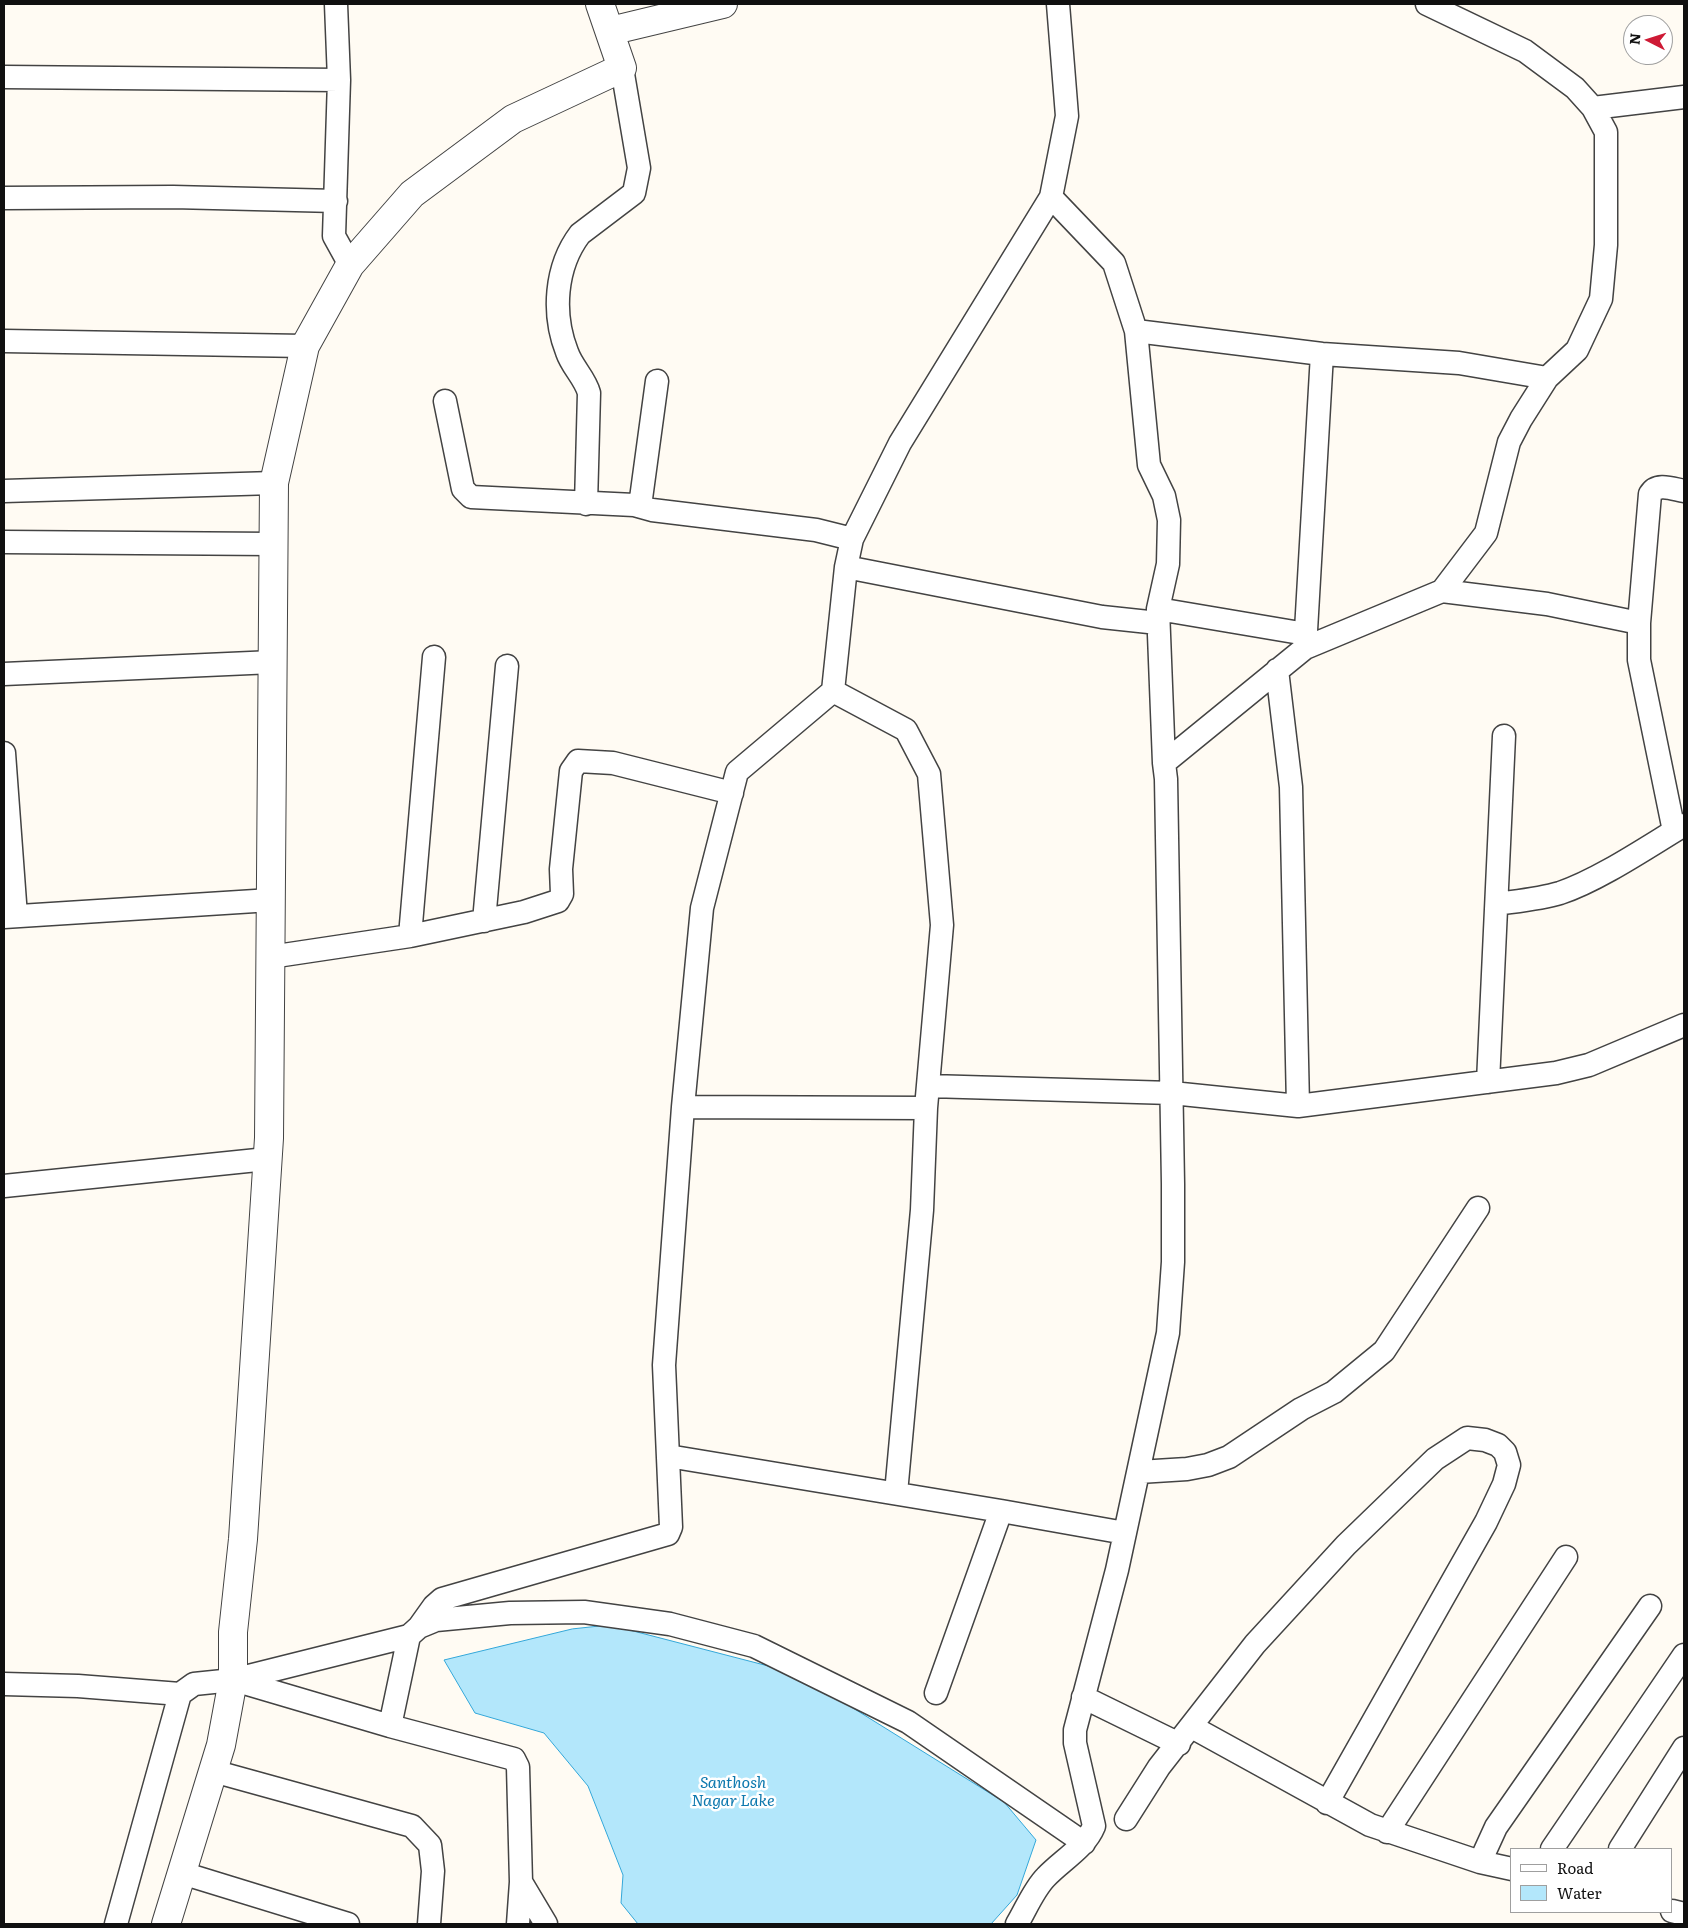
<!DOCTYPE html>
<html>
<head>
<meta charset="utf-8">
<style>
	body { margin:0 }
	#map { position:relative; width:1688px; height:1928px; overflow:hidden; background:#fffbf3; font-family:Literata,serif }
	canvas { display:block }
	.frame { position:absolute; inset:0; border:5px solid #101010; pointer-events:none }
	.legend { position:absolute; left:1510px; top:1848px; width:162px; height:65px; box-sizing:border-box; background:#fff; border:1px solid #9f9f9f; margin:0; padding:6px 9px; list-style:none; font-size:15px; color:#101010 }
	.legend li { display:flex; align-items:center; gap:10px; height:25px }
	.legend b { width:25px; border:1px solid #9f9f9f }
	.north { position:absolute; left:1623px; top:15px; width:50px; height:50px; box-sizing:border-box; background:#fff; border:1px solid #9f9f9f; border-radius:50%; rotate:275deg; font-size:14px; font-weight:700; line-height:20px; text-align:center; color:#101010 }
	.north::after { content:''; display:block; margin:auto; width:18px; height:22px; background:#ce1a35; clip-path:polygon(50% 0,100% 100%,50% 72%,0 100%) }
</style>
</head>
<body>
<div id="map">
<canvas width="1688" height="1928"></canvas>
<div class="frame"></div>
<ul class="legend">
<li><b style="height:6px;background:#fff"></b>Road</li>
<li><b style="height:14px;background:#b3e7fb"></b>Water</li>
</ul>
<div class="north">N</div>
</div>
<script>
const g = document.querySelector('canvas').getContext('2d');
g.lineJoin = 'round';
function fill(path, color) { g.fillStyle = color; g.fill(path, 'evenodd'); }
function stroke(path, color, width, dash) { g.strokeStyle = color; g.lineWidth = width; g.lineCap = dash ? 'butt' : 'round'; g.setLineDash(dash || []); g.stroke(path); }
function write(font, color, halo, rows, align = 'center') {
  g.font = font + ' Literata,serif'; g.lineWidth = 5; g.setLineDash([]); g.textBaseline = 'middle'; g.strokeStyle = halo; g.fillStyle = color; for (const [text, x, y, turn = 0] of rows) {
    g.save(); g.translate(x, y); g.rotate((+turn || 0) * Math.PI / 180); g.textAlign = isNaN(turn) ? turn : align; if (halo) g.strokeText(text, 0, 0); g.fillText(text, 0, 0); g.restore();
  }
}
const water = new Path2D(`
	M610,1625l166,43 40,17 188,117 32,38 -19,55 -26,29h-353l-17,-21 2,-28 -35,-89 -44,-53 -69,-20 -31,-53 128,-31z`);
fill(water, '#b3e7fb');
stroke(water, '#33a7d9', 1);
const minor = new Path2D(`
	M336,4l3,76 -5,156 16,29
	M4,77l335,3
	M1593,108l91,-11
	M1051,197l63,66 22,68 13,134 15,31 5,24 -1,44 -10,45 6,154
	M4,198l169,-1 163,4
	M1136,331l186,23 137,9 88,15
	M4,341l301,5
	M445,401l18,88 8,8 163,8 18,5 164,20 36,9
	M4,491l270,-8
	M586,504l3,-111c-4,-15 -17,-26 -22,-41 -15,-38 -12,-85 13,-118l54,-41 5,-25 -17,-100
	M640,506l17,-125
	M4,542l270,2
	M846,567l256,50 56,6
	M1442,591l105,13 92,19
	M1158,609l148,25
	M1305,648l17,-294
	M1277,670l14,117 7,319
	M4,674l269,-12
	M833,691l73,39 23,44 13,151 -16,183 -4,102 -26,283
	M4,753l12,163
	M1674,831l-35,-171v-37l11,-129c7,-12 23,-5 34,-3
	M1497,904c21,-3 43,-5 63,-11 39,-13 89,-47 124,-68
	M4,917l267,-17
	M484,921l23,-255
	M410,936l24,-279
	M270,957l140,-21 114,-24 34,-11 4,-7 -1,-25 10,-98 7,-10 35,2 119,30
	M1488,1082l16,-346
	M929,1086l243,7 126,13 258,-33 33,-8 95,-40
	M683,1107l243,1
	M4,1186l263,-27
	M668,1456l333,55 -65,182
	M1139,1472l48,-3 21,-4 21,-8 72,-48 33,-17 50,-41 94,-143
	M1001,1511l124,22
	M419,1627l15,-21 8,-7 226,-65 3,-7 -7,-162 19,-258 19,-199 35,-136 96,-81 13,-124 6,-28 48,-96 151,-246 16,-81 -9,-112
	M234,1680l156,46 124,33 4,8 3,115 25,42
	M4,1684l74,2 102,8
	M1083,1697l96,47
	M390,1726l19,-90
	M1192,1727l178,98 110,37 32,7
	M213,1771l199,55 18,19 3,26 -4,53
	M1126,1819l33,-52 96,-123 91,-99 89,-86 32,-21 18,2 13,5 7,7 4,13 -5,19 -18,38 -159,281
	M1387,1832l179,-275
	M1552,1849l132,-194
	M1620,1849l64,-101
	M1480,1862l16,-35 154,-221
	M182,1873l166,51
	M1672,1911l12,3
	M116,1924l64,-230 14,-10 39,-4 176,-44 10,-9 17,-7 74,-7 74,-1 86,12 84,22 154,76 176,121
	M518,1924l3,-42
	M1017,1924c9,-15 17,-35 29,-47 16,-17 39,-29 48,-51l-19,-83v-13l42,-160 51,-237 5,-71v-78l-7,-405 -2,-16 141,-115 137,-57 44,-58 23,-91 12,-23 26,-41 30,-28 24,-51 5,-54v-113l-13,-24 -18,-20 -50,-37 -98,-47`);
const tertiary = new Path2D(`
	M610,31l113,-27
	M166,1924l55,-179 12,-65v-48l10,-93 26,-401 5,-655 31,-137 45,-81 62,-71 101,-75 109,-51 -22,-64`);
stroke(minor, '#434343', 25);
stroke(tertiary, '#434343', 30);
stroke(minor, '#fff', 22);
stroke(tertiary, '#fff', 28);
write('italic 16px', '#0d78ae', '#fff', [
	["Santhosh",733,1783],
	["Nagar Lake",733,1801]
]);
</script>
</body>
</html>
